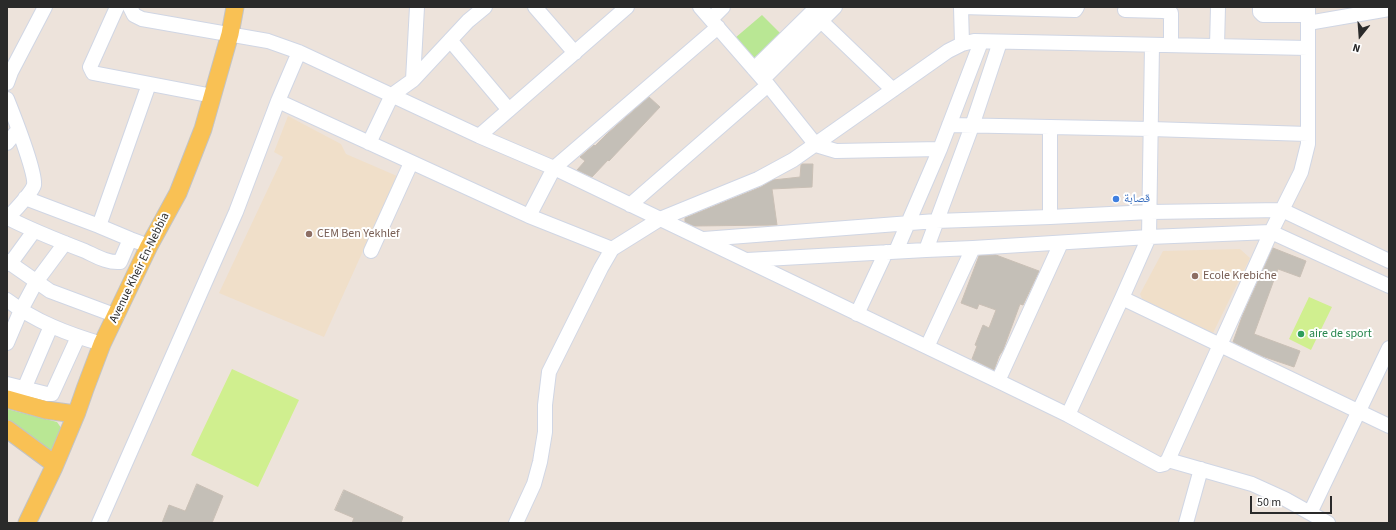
<!DOCTYPE html>
<html>
<head>
<meta charset="utf-8">
<style>
	body { margin:0 }
	#map { position:relative; width:1396px; height:530px; overflow:hidden; background:#ede3db; font-family:"Source Sans 3",sans-serif }
	canvas { display:block }
	.frame { position:absolute; inset:0; border:8px solid #2a2a2a; pointer-events:none }
	.north { position:absolute; left:1340px; top:16px; width:40px; height:40px; -webkit-text-stroke:3px #fff; paint-order:stroke; rotate:197deg; font-size:11px; font-weight:700; line-height:16px; text-align:center; color:#2a2a2a }
	.north::after { content:''; display:block; margin:auto; width:14px; height:18px; background:#2a2a2a; clip-path:polygon(50% 0,100% 100%,50% 72%,0 100%) }
	.scale { position:absolute; left:1250px; top:496px; width:82px; height:18px; box-sizing:border-box; border:2px solid #2a2a2a; border-top:0; padding-left:5px; font-size:12px; line-height:14px; white-space:nowrap; color:#2a2a2a; -webkit-text-stroke:3px #fff; paint-order:stroke }
</style>
</head>
<body>
<div id="map">
<canvas width="1396" height="530"></canvas>
<div class="frame"></div>
<div class="north">N</div>
<div class="scale">50 m</div>
</div>
<script>
const g = document.querySelector('canvas').getContext('2d');
g.lineJoin = 'round';
function fill(path, color) { g.fillStyle = color; g.fill(path, 'evenodd'); }
function stroke(path, color, width, dash) { g.strokeStyle = color; g.lineWidth = width; g.lineCap = dash ? 'butt' : 'round'; g.setLineDash(dash || []); g.stroke(path); }
function write(font, color, halo, rows, align = 'center') {
  g.font = font + ' "Source Sans 3","Noto Naskh Arabic",sans-serif'; g.lineWidth = 4; g.setLineDash([]); g.textBaseline = 'middle'; g.strokeStyle = halo; g.fillStyle = color; for (const [text, x, y, turn = 0] of rows) {
    g.save(); g.translate(x, y); g.rotate((+turn || 0) * Math.PI / 180); g.textAlign = isNaN(turn) ? turn : align; if (halo) g.strokeText(text, 0, 0); g.fillText(text, 0, 0); g.restore();
  }
}
fill(new Path2D(`
	M288,116l53,28 5,10 51,22 -73,161 -105,-44 64,-136 -9,-5z
	M1240,249l10,9 -38,77 -69,-34 -3,-7 23,-43z`), '#f0dfc9');
fill(new Path2D(`
	M762,15l19,19 -28,25 -18,-21z
	M7,409l50,13 7,10 -11,25 -46,-36z`), '#b9e794');
fill(new Path2D(`
	M1309,297l23,10 -21,43 -22,-11z
	M232,369l67,31 -41,87 -67,-32z`), '#d0ef8f');
const building = new Path2D(`
	M649,97l11,10 -51,54 -1,-1 -16,17 -15,-7 8,-9 -5,-4 14,-12 1,1 12,-12z
	M802,164h11l-1,23 -40,2 5,36 -83,1 -9,-4v-4l76,-31 12,-7 27,-3 1,-12z
	M1273,248l33,13 -6,16 -22,-8 -24,65 46,17 -6,16 -32,-11 -29,-14 9,-25z
	M996,255l43,16 -16,34 -3,-1 -17,46 -4,6 -5,14 -22,-11 5,-13 -2,-1 8,-20 6,3 7,-18 -17,-6 -2,5 -16,-6 18,-47z
	M197,484l26,12 -11,27h-50l7,-18 16,6z
	M344,490l59,27 -2,6h-49l2,-5 -19,-8z`);
fill(building, '#c4bfb7');
stroke(building, '#c9bfb5', 1);
const minor = new Path2D(`
	M117,7l-27,60 3,6 120,23
	M130,7l4,8 8,4 126,22 31,11 180,84 75,32 444,213 70,34 92,50 4,-1 4,-4 103,-228 30,-60 7,-28v-137
	M535,7l40,46
	M700,7l68,78 48,60 20,6 104,-2
	M1163,7v4l7,1 1,1v32
	M1260,7v5l3,3h45
	M1125,10l38,1
	M711,19l12,-12
	M821,21l72,69
	M1308,23l81,-14
	M450,40l59,70
	M962,44l-1,-37 114,3 2,-3
	M1217,46l1,-39
	M754,69l63,-62
	M763,79l72,-72
	M413,80l4,-73
	M7,83l4,-11 34,-65
	M7,99c6,15 29,74 27,86 -2,8 -21,27 -27,34
	M278,101l251,115 83,33
	M949,125l202,4 157,5
	M479,136l148,-129
	M7,143l11,-13
	M369,143l23,-48 21,-15 55,-59 17,-14
	M25,198l74,28
	M630,205l138,-120
	M529,216l25,-48 164,-141
	M1050,217v-90
	M8,218c25,13 51,23 77,33 11,5 22,12 35,11l1,-2 9,-21
	M704,239l232,-18 114,-4 100,-5 132,-2 107,51
	M149,246l-19,-7 -31,-13 50,-142
	M926,250l46,-124 28,-84
	M371,251l40,-88
	M896,251l44,-102 41,-107
	M747,260l179,-10 47,-2 176,-11 122,-5 118,54
	M7,261l43,30 67,25
	M10,264l24,-33
	M1122,298l267,128
	M7,300c29,22 61,34 95,44
	M857,314l29,-62
	M7,343l14,-33 15,-28 29,-39
	M927,347l46,-99
	M998,381l63,-138
	M7,384l40,10h5l26,-57
	M24,389l27,-63
	M1068,415l54,-117 27,-61 3,-192
	M1168,460l84,24 33,15 43,24
	M1310,513l79,-165
	M99,523l137,-311 42,-111 21,-49
	M516,523l18,-39 6,-22 5,-30v-27l4,-33 52,-104 11,-19 48,-30 98,-40 35,-19 155,-109 14,-7 12,-3 334,7
	M1186,523l15,-54`);
const major = new Path2D(`
	M7,399l39,11 29,4 2,-2
	M7,429l46,34 1,4
	M27,523l27,-56 23,-55 8,-23 17,-45 47,-98 29,-53 25,-64 27,-95 5,-27`);
stroke(minor, '#d0d6e4', 16);
stroke(major, '#c3c3c3', 19);
stroke(minor, '#fff', 14);
stroke(major, '#f9c154', 17);
for (const [x, y, r, color] of [
	[1116,199,4,"#3f7fe0"],
	[309,234,4,"#8d6e63"],
	[1195,276,4,"#8d6e63"],
	[1301,334,4,"#2e9e5b"]
]) { const dot = new Path2D(); dot.arc(x, y, r, 0, 2 * Math.PI); g.fillStyle = color; g.fill(dot); stroke(dot, '#fff', 1.5); }
write('12px', '#366cbe', '#fff', [
	["قصابة",1124,199]
], 'left');
write('12px', '#785e54', '#fff', [
	["CEM Ben Yekhlef",317,234],
	["Ecole Krebiche",1203,276]
], 'left');
write('12px', '#2a2a2a', '#fff', [
	["Avenue Kheir En-Nebbia",140,268,-64]
]);
write('12px', '#27864d', '#fff', [
	["aire de sport",1309,334]
], 'left');
</script>
</body>
</html>
